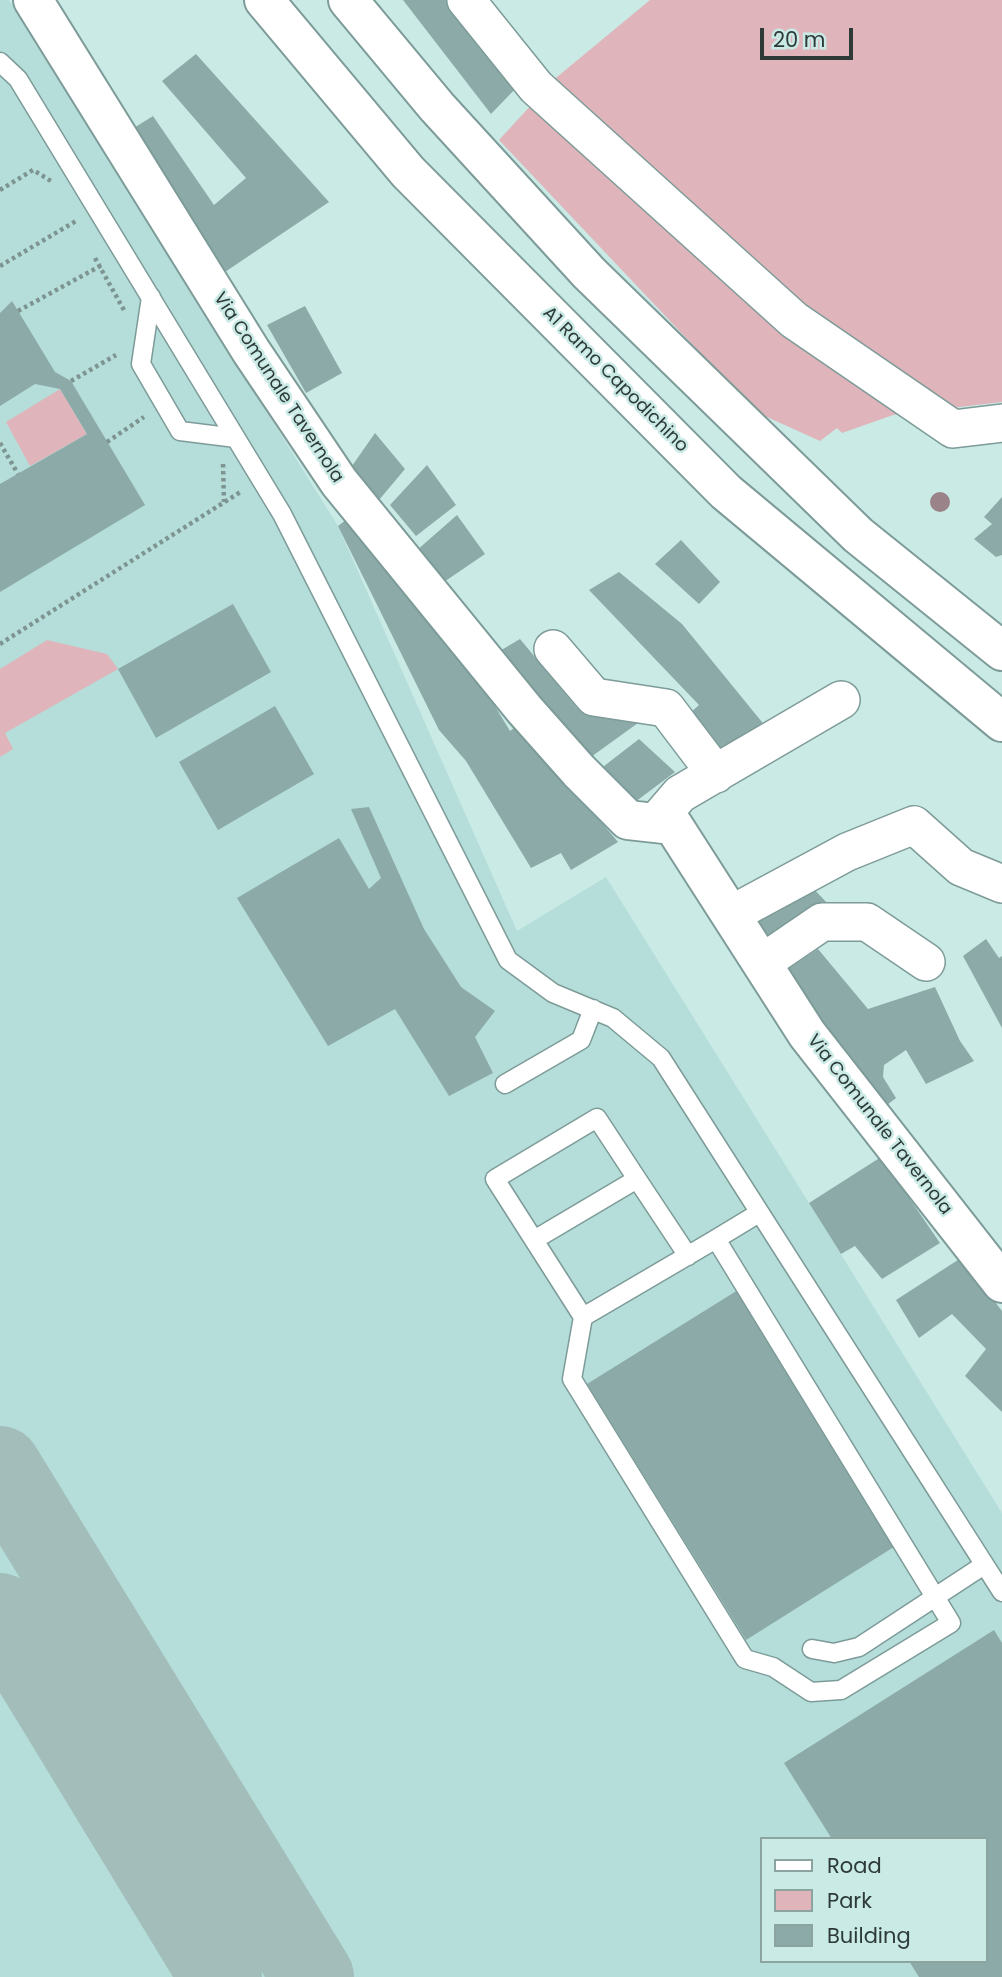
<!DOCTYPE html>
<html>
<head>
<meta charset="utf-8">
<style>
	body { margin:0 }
	#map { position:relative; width:1002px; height:1977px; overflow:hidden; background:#caeae6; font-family:Poppins,sans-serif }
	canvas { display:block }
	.legend { position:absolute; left:760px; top:1837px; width:228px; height:126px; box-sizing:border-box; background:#caeae6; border:2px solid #8ba4a0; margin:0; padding:9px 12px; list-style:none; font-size:21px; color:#2d3a38 }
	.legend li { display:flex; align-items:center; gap:14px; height:35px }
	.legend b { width:35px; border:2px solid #8ba4a0 }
	.scale { position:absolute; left:760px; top:28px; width:93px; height:32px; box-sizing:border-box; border:4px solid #2d3a38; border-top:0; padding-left:9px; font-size:21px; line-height:24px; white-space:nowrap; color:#2d3a38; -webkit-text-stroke:5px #caeae6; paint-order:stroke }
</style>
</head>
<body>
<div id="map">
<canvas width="1002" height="1977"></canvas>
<ul class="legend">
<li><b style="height:9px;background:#fff"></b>Road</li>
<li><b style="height:19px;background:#dfb4ba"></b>Park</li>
<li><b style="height:19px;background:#8caaa7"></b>Building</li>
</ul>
<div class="scale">20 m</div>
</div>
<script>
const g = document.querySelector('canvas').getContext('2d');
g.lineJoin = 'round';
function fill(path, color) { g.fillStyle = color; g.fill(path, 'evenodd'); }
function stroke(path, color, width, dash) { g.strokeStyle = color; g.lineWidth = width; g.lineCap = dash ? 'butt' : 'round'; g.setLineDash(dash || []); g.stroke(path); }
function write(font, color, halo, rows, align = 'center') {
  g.font = font + ' Poppins,sans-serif'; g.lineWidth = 5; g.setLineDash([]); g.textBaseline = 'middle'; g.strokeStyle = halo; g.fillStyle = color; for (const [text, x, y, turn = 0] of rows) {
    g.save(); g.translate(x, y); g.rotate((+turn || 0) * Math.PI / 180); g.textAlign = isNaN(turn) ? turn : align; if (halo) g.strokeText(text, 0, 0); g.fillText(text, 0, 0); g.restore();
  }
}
fill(new Path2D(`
	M0,0h9l329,526 179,405 89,-54 396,636v464h-1002zM762,1839h224v122h-224z`), '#b5deda');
fill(new Path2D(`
	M650,0h352v402l-109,13 -51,18 -5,-5 -17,13 -64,-29 -257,-272 58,-63z
	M60,389l27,45 -57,32 -24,-44z
	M47,640l60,14 11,15 -113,64 8,16 -13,8v-88z`), '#dfb4ba');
stroke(new Path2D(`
	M0,1467l313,510
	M0,1614l221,363`), '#a2bdba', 82);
fill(new Path2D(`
	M403,0h47l67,87 -26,27z
	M196,54l133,148 -110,74 -93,-143 27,-17 61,89 32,-27 -84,-97z
	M12,301l43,71 16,9 74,124 -145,87v-108l87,-50 -27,-45 -25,-5 -35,22v-93z
	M305,306l37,67 -36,20 -39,-68z
	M375,433l30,36 -26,31 -27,-34z
	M427,465l29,40 -40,31 -26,-31z
	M1002,497v58l-6,2 -22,-18 18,-15 -8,-7z
	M457,515l28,39 -44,30 -25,-33z
	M350,517l117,143 43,71 9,-7 99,118 -47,28 -10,-17 -30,15 -65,-107 -27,-31 -101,-204z
	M681,540l39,42 -21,22 -44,-40z
	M619,572l63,52 84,103 -45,30 -32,-43 10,-9 -110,-115z
	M233,604l38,68 -115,66 -38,-69z
	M520,639l57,69 30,2 31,13 -54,39 -91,-107z
	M275,706l39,68 -96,56 -39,-68z
	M639,739l36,33 -44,33 -32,-35z
	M369,807l55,122 37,58 34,24 -20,26 18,36 -44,23 -54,-87 -67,37 -91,-148 102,-60 30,51 12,-11 -30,-69z
	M811,886l18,19 -65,41 -12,-21z
	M986,939l13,19 3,-2v72l-39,-72z
	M818,949l50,60 67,-22 25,54 14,20 -48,23 -20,-34 -22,15 -1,12 13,21 -9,7 -108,-130z
	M881,1157l59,86 -58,36 -27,-33 -14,8 -32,-51z
	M961,1258l41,53v101l-37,-36 21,-27 -34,-35 -33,24 -23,-38z
	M738,1290l159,255 -151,95 -159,-256z
	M994,1630l8,13v334h-83l-10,-16h77v-122h-154l-48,-76z`), '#8caaa7');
const service = new Path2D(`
	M0,62l18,17 264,435 226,446 45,33 60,25 48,40 341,534
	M151,297l-10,67 39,67 56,7
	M505,1084l76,-44 12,-31
	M637,1179l51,77
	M534,1240l103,-61 -40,-61 -102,61 88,138 -11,62 173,280 28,8 38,25 30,-2 110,-67 -235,-384 43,-26
	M583,1317l133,-78
	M812,1649l22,4 25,-6 125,-82`);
const minor = new Path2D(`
	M466,0l70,87 258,233 159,109 49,-6
	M553,649l41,48 72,11 50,66
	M656,822l24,-28 161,-94
	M732,914l115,-62 67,-27 47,42 41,17
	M762,963l60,-41h45l59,40`);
const tertiary = new Path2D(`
	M33,0l218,351 88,131 185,227 55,62 49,49 45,5 134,209 195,249`);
const motorway = new Path2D(`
	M264,0l144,172 318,320 276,230
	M348,0l89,107 152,166 269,262 144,116`);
stroke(service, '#7d9b98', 21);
stroke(minor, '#7d9b98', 40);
stroke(tertiary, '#7d9b98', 42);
stroke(motorway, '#7d9b98', 42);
stroke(new Path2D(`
	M0,190l33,-20 18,11
	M95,258l30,54
	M0,266l76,-45
	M18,311l84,-46
	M71,381l45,-26
	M107,442l37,-25
	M0,443l18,31
	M223,464l1,38
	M0,644l242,-153`), '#7d9491', 4.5, [3.5, 3.5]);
stroke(service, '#fff', 18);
stroke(minor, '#fff', 37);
stroke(tertiary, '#fff', 38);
stroke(motorway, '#fff', 38);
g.fillStyle = '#9a8389';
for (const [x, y] of [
	[940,502]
]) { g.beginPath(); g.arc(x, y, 10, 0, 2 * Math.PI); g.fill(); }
write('18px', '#2d3a38', '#caeae6', [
	["A1 Ramo Capodichino",615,380,45],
	["Via Comunale Tavernola",278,388,57],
	["Via Comunale Tavernola",879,1125,52]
]);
</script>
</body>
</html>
